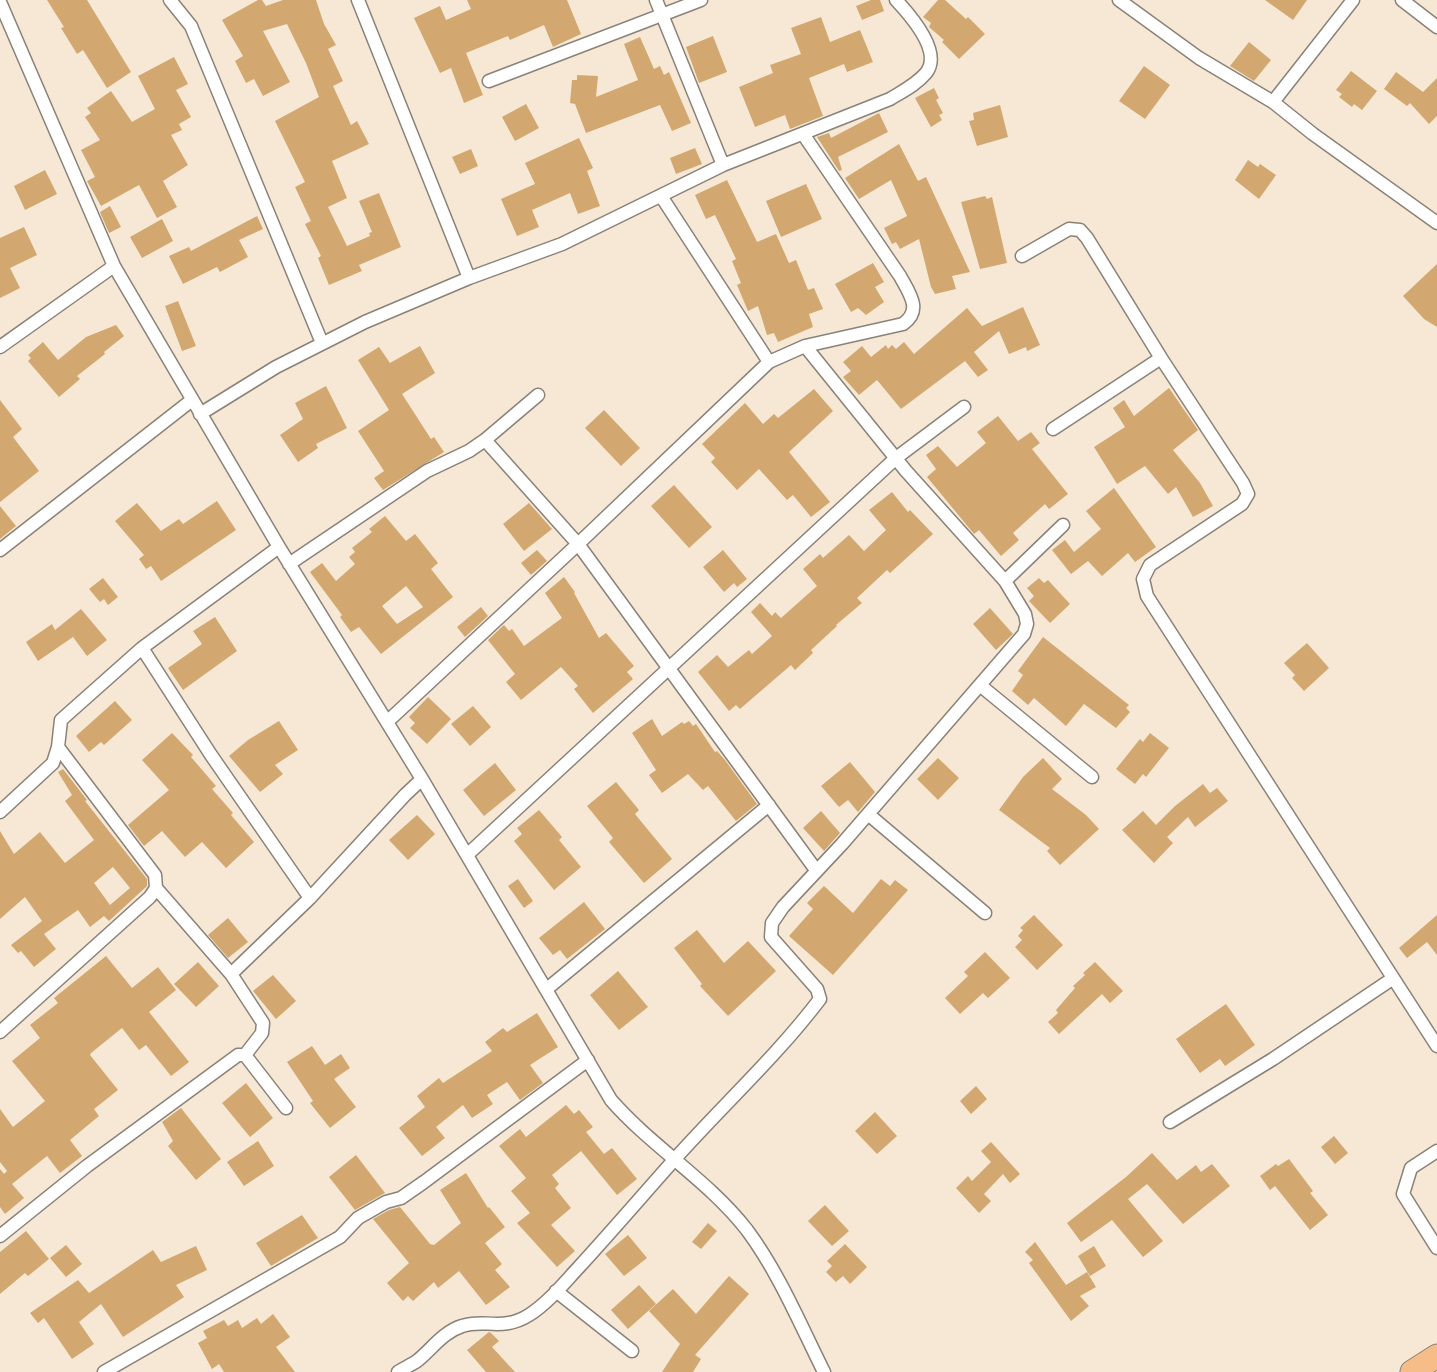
<!DOCTYPE html>
<html>
<head>
<meta charset="utf-8">
<style>
	body { margin:0 }
	canvas { display:block; background:#f6e8d5 }
</style>
</head>
<body>
<canvas width="1437" height="1372"></canvas>
<script>
const g = document.querySelector('canvas').getContext('2d');
g.lineJoin = 'round';
function fill(path, color) { g.fillStyle = color; g.fill(path, 'evenodd'); }
function stroke(path, color, width, dash) { g.strokeStyle = color; g.lineWidth = width; g.lineCap = dash ? 'butt' : 'round'; g.setLineDash(dash || []); g.stroke(path); }
fill(new Path2D(`
	M47,0h40l44,72 -24,16 -24,-38 -6,4 -16,-26 3,-1z
	M258,0h4l4,6 17,-6h33l8,24 12,21 -8,4 15,32 -10,5 18,39 6,-4 12,23 -37,17 15,37 -19,9 19,39 23,-10 -1,-3 3,-1 -13,-31 20,-8 22,54 -42,18 3,6 -33,14 -11,-27 3,-2 -16,-32 6,-3 -16,-34 10,-5 -30,-61 44,-24 -13,-34 -19,-39 -24,7 27,51 -27,14 -9,-17 -8,4 -11,-22 8,-5 -21,-36z
	M467,0h100l14,34 -28,13 -9,-22 -34,15 -2,-4 -42,17 17,42 -19,8 -13,-35 -11,5 -26,-55 26,-12 6,14 25,-11z
	M871,0h9l4,11 -22,9 -6,-14z
	M938,0h7l21,19 2,-2 17,17 -26,25 -17,-17 2,-2 -15,-13 2,-4 -8,-6z
	M1265,0h42l-14,20z
	M821,17l9,25 30,-12 13,32 -26,10 -3,-8 -35,14 14,38 -33,13 -5,-14 -30,12 -16,-40 34,-14 -3,-8 31,-11 -10,-26z
	M713,36l14,36 -28,11 -13,-36z
	M640,37l14,32 6,-3 4,9 5,-3 22,51 -19,8 -12,-26 -74,28 -11,-29 -5,-1 2,-23h5v-5l21,1 -2,21 42,-17 -14,-36z
	M1249,42l22,18 -17,21 -24,-15z
	M174,57l14,27 -12,6 15,27 -12,7 3,6 -11,5 17,30 -25,16 14,26 -20,11 -18,-33 -38,21 -14,-25 8,-4 -14,-27 19,-10 -15,-23 6,-4 -4,-5 24,-17 21,31 23,-13 -17,-33z
	M1144,66l26,19 -25,34 -26,-18z
	M1351,71l26,20 -15,19 -8,-6 -2,3 -13,-10 3,-3 -6,-4z
	M1396,72l27,20 14,-14v38l-8,8 -19,-21 -3,3 -23,-17z
	M934,88l5,10 -3,2 7,13 -4,2 3,5 -11,7 -16,-29z
	M526,104l13,24 -24,13 -13,-24z
	M1000,105l8,32 -31,9 -8,-25 5,-1 -1,-7z
	M879,113l9,19 -50,25 4,13 -3,1 -22,-34 12,-4 2,5z
	M579,138l14,30 -6,3 13,35 -22,8 -8,-21 -38,17 7,17 -22,9 -16,-37 34,-15 -10,-21z
	M899,144l19,37 8,-4 44,95 -18,4 4,13 -21,5 -4,-7 -12,-48 -19,10 -4,-7 -4,2 -8,-16 23,-12 -16,-36 -32,19 -14,-21z
	M695,148l7,16 -26,10 -6,-16z
	M471,149l7,17 -18,8 -8,-17z
	M1248,160l10,7 2,-3 16,11 -17,24 -24,-19z
	M45,170l12,24 -32,16 -11,-24z
	M727,180l30,62 19,-8 13,29 7,-3 12,30 6,-2 9,21 -14,5 4,13 -35,15 -4,-9 -7,2 -9,-29 -10,5 -11,-26 4,-2 -9,-22 4,-2 -21,-44 -9,4 -11,-24z
	M806,184l16,35 -41,18 -15,-36z
	M985,196l2,3 5,-2 15,66 -27,6 -19,-67z
	M110,206l11,21 -12,6 -9,-21z
	M257,216l6,13 -24,11 9,17 -28,15 -3,-5 -34,17 -14,-28 20,-9 2,4z
	M162,219l11,22 -31,17 -12,-21z
	M24,227l13,28 -27,13 10,20 -20,10v-60z
	M873,263l11,19 -9,5 9,15 -18,13 -8,-7 -7,4 -16,-28z
	M1437,264v63l-13,-8 -21,-23z
	M178,301l18,45 -14,5 -17,-45z
	M1023,307l17,38 -13,6 -1,-4 -17,7 -10,-23 -25,21 14,18 -10,7 -13,-16 -64,48 -24,-29 -18,15 -16,-18 8,-6 -8,-9 19,-16 9,11 15,-12 2,4 4,-4 4,4 8,-7 10,12 53,-46 15,18z
	M116,325l8,11 -20,16 1,2 -28,22 3,3 -21,18 -31,-36 3,-3 -3,-3 15,-13 15,18 28,-23z
	M420,346l15,27 -33,21 29,45 3,-2 10,15 -61,38 -9,-12 10,-7 -26,-40 31,-21 -31,-50 21,-13 11,16z
	M326,386l21,42 -31,16 2,4 -20,14 -18,-27 23,-16 -8,-16z
	M1169,388l29,42 -25,20 27,33 13,23 -20,11 -17,-30 -8,7 -23,-28 -28,18 -23,-37 31,-20 -12,-19 11,-8 10,16z
	M814,389l19,22 -44,41 41,50 -19,15 -18,-22 -6,5 -28,-31 -22,21 -26,-28 4,-4 -13,-14 43,-41 18,21 11,-10 4,4z
	M0,400l22,29 -9,8 26,34 -39,31z
	M604,410l36,38 -19,18 -36,-38z
	M998,416l20,25 13,-9 9,11 -8,6 36,45 -19,15 -4,-5 -32,29 6,7 -18,16 -22,-26 -5,4 -47,-57 9,-8 -10,-14 12,-9 19,21 29,-24 -9,-11z
	M674,485l38,42 -23,21 -38,-42z
	M1114,488l42,59 -21,15 -7,-9 -26,23 -14,-15 -17,13 -19,-24 13,-10 9,12 27,-23 -15,-18z
	M892,492l16,20 2,-2 23,24 -43,39 -3,-3 -30,28 5,5 -26,22 1,1 -26,24 2,3 -18,17 -4,-5 -51,44 -4,-4 -7,6 -31,-39 19,-17 11,12 21,-17 3,4 20,-18 -21,-24 9,-9 12,13 3,-4 6,6 36,-32 -14,-17 17,-15 3,4 26,-23 15,16 22,-21 -17,-20z
	M217,501l19,29 -75,51 -10,-15 -5,3 -7,-10 5,-4 -29,-34 22,-18 24,28 18,-12 4,5z
	M529,503l23,26 -28,22 -21,-27z
	M0,506l16,20 -16,13z
	M385,516l21,25 9,-7 23,29 -7,6 22,28 -72,57 -22,-27 -8,5 -11,-15 2,-2 -32,-43 12,-9 14,18 19,-17 -6,-7 6,-5 -3,-4 20,-16 -3,-3zM406,586l17,21 -26,17 -15,-18z
	M537,550l10,11 -16,14 -10,-12z
	M723,550l24,29 -10,8 -3,-4 -10,9 -21,-25z
	M564,577l11,15 -1,1 25,45 7,-5 28,33 -7,6 6,7 -40,34 -19,-24 4,-3 -17,-19 -40,33 -15,-18 9,-8 -27,-34 16,-15 5,6 3,-2 12,17 38,-28 -17,-25z
	M103,578l15,19 -10,8 -4,-6 -4,3 -11,-13z
	M1039,578l5,5 4,-3 22,24 -20,19 -21,-22 5,-5 -7,-8z
	M481,607l7,9 -23,21 -8,-10z
	M990,608l23,26 -17,16 -23,-26z
	M81,609l26,31 -20,16 -14,-19 -35,24 -12,-19 26,-18 3,6z
	M215,617l22,34 -54,39 -15,-22 34,-24 -9,-13z
	M1043,637l86,68 -3,3 4,4 -14,16 -32,-24 -18,22 -32,-28 -6,7 -16,-14 11,-16 -5,-4z
	M1307,643l22,25 -25,23 -12,-13 3,-3 -11,-12z
	M428,697l23,22 -24,25 -17,-16 5,-5 -6,-6z
	M115,701l17,19 -28,25 -3,-3 -12,10 -13,-16z
	M473,706l18,21 -21,19 -19,-22z
	M652,719l10,17 20,-14 2,2 5,-3 4,5 3,-2 19,28 2,-1 8,9 32,44 -21,17 -28,-35 -5,4 -15,-16 -26,19 -13,-18 7,-5 -24,-37z
	M279,721l19,29 -23,15 8,9 -23,18 -31,-36 19,-16z
	M172,733l21,22 -2,2 25,29 -4,3 21,24 -2,2 23,27 -28,26 -24,-26 -17,15 -23,-26 -18,15 -16,-21 41,-35 -27,-30z
	M1150,733l19,15 -23,29 -3,-3 -8,10 -19,-15 24,-30 3,3z
	M938,758l21,20 -21,22 -21,-21z
	M1043,758l19,21 -10,10 34,26 13,14 -39,36 -13,-14 3,-3 -51,-38 24,-33z
	M850,762l25,30 -17,20 -10,-12 -9,7 -18,-21z
	M495,763l21,27 -32,26 -21,-26z
	M63,769l24,31 -2,1 62,78v7l-38,35 -5,-5 -14,11 -12,-17 -34,24 12,15 -22,18 -13,-16 -3,2 -7,-8 31,-24 -17,-24 -25,22v-88l14,23 26,-22 25,31 29,-23 -29,-39 7,-6 -14,-23zM113,867l17,21 -20,17 -16,-22z
	M616,782l23,28 -4,4 37,45 -28,24 -35,-41 4,-4 -26,-32z
	M1203,784l7,9 7,-5 11,13 -33,26 -7,-10 -21,20 6,6 -19,20 -32,-33 21,-19 13,14 19,-19z
	M539,810l23,27 -3,3 22,27 -27,23 -40,-49 8,-7 -5,-6z
	M821,811l19,22 -16,18 -21,-23z
	M417,815l18,19 -27,26 -19,-20z
	M518,879l15,22 -9,7 -16,-22z
	M881,879l9,7 5,-6 13,10 -75,85 -44,-39 24,-27 -6,-6 17,-17 29,27z
	M584,902l21,27 -38,30 -7,-9 -7,5 -14,-17z
	M1034,915l29,30 -26,25 -22,-23 7,-7 -4,-4 5,-6 -3,-2z
	M1437,915v40l-10,-13 -20,16 -8,-10z
	M228,918l20,24 -20,16 -20,-23z
	M697,930l27,33 24,-22 28,30 -48,45 -28,-30 2,-2 -28,-36z
	M985,952l25,26 -22,20 -5,-5 -23,21 -15,-16 23,-22 -4,-4z
	M106,956l26,32 26,-21 18,23 -27,22 40,50 -18,14 -25,-31 -7,5 -17,-22 -31,25 -1,2 28,35 -24,19 5,7 -29,24 12,16 -22,17 -13,-17 -35,28 12,14 -19,16 -5,-7v-38l4,5 3,-3 -7,-9v-53l13,18 32,-26 -33,-40 28,-23 -10,-13 28,-22 -4,-5z
	M198,962l21,24 -23,21 -22,-23z
	M1095,962l28,29 -13,12 -8,-9 -43,40 -11,-12 10,-9 -2,-3 19,-22 -2,-2 12,-11 -2,-2z
	M618,971l30,36 -29,23 -29,-35z
	M273,975l23,26 -20,18 -23,-28z
	M1226,1004l29,41 -30,21 -5,-7 -20,14 -24,-34z
	M537,1013l21,34 -28,18 13,18 -23,17 -13,-18 -20,13 6,9 -21,14 -9,-13 -27,22 9,11 -23,18 -23,-28 26,-21 -8,-11 22,-18 4,5 49,-32 -7,-9 18,-14 4,4z
	M312,1046l13,19 16,-11 9,14 -16,11 22,28 -26,21 -20,-25 3,-2 -26,-39z
	M246,1083l27,35 -23,19 -28,-34z
	M976,1086l11,13 -16,15 -11,-13z
	M566,1105l8,9 5,-4 14,17 -7,5 18,22 8,-6 25,31 -20,16 -36,-44 -29,24 7,9 -4,4 16,20 -20,17 24,26 -18,16 -40,-44 13,-10 -19,-22 15,-13 -27,-32 21,-17 6,8z
	M181,1108l40,51 -25,21 -28,-34 5,-5 -11,-19z
	M875,1112l22,24 -20,18 -22,-23z
	M1334,1136l14,17 -13,11 -14,-17z
	M258,1141l16,25 -30,20 -17,-24z
	M991,1142l29,32 -10,9 -7,-9 -19,20 7,7 -12,12 -23,-25 12,-12 4,5 19,-19 -10,-11z
	M1152,1153l25,27 19,-15 5,7 11,-8 18,22 -47,38 -36,-40 -19,15 35,42 -20,16 -31,-37 -31,22 -14,-19 59,-46z
	M356,1155l29,38 -30,17 -26,-33z
	M1289,1159l24,32 -3,2 18,22 -18,15 -35,-44 -5,4 -10,-14 16,-12 2,2z
	M466,1173l22,35 1,-1 16,20 -20,16 17,21 -7,6 15,17 -24,18 -27,-34 -21,17 -4,-6 -21,19 -5,-5 -5,5 -16,-18 22,-20 -36,-44 16,-9 11,-3 30,37 4,1 27,-22 -21,-33z
	M825,1205l24,26 -17,15 -24,-25z
	M302,1215l16,23 -47,28 -15,-23z
	M708,1223l9,8 -16,18 -9,-7z
	M26,1231l23,28 -21,17 -3,-3 -25,21v-42z
	M628,1235l19,23 -23,18 -19,-22z
	M1035,1242l31,43 21,-13 9,15 -16,9 9,10 -18,15 -42,-58 4,-3 -8,-8z
	M845,1244l22,23 -17,17 -7,-8 -7,6 -10,-10 6,-6 -5,-5z
	M66,1245l16,19 -16,13 -16,-19z
	M196,1246l11,24 -31,15 8,12 -61,40 -22,-33 -22,18 15,22 -22,15 -28,-41 -6,5 -8,-10 48,-33 11,13 64,-43 8,12z
	M1094,1246l12,20 -16,10 -12,-20z
	M729,1276l20,18 -54,61 6,4 -8,13h-31l18,-28 -31,-33 24,-22 23,25z
	M639,1285l17,19 -28,25 -17,-19z
	M273,1314l17,23 -14,10 19,25h-71l-5,-8 -7,5 -14,-26 9,-5 -4,-7 21,-11 4,6 10,-6 4,8 15,-10 4,6z
	M489,1332l2,1 8,8 -7,6 23,25h-29l-19,-22z`), '#d2a870');
const street = new Path2D(`
	M170,0l21,26 131,317
	M358,0l111,278
	M656,0l67,165
	M1119,0l80,58 74,44 40,32 124,89
	M1402,0l35,27
	M0,2l114,264 165,281 143,232 189,321c41,47 97,80 136,130 32,43 53,94 77,142
	M489,81l212,-81
	M1273,102l80,-102
	M661,196l108,166
	M1022,256l47,-27 11,1 7,8 74,120 82,125 5,11 -6,10 -92,61 -7,14 4,17 290,450
	M0,347l114,-81
	M200,414l76,-47 89,-45 104,-44 93,-34 161,-79 167,-66c13,-8 27,-15 36,-26 17,-21 -16,-58 -30,-73
	M1053,429l108,-71
	M485,440l93,104 238,326
	M0,550l192,-150
	M289,564l138,-93 42,-20 16,-11 53,-45
	M1005,581l58,-56
	M142,648l69,107 99,143
	M981,686l111,91
	M387,722l191,-178 191,-182 36,-16 98,-22c20,-14 6,-31 -3,-48l-97,-142
	M0,812l53,-49 5,-16 3,-27 81,-72 137,-101
	M868,814l117,99
	M467,855l429,-397 68,-51
	M231,974l79,-76 95,-103 17,-16
	M548,988l221,-183
	M0,1032l150,-135 6,-9
	M245,1055l41,53
	M1170,1122l103,-63 119,-80
	M1437,1151l-26,17 -8,26 34,54
	M0,1236l87,-70 151,-111h7l17,-22 1,-10 -32,-49 -75,-86 -1,-13 -97,-128
	M556,1291l76,60
	M104,1372l236,-135 18,-19 28,-16 15,-4 23,-16 164,-122
	M398,1372c6,-4 13,-7 19,-11 15,-12 26,-29 45,-35 22,-8 40,6 67,-11 19,-12 35,-32 50,-48 32,-35 63,-71 95,-107 48,-54 102,-103 146,-161l-3,-10 -46,-52 1,-14 11,-16 59,-63 182,-210 3,-10 -2,-10 -20,-33 -99,-110 -101,-125`);
const highway = new Path2D(`
	M1412,1372l25,-16`);
stroke(street, '#898278', 15);
stroke(highway, '#898278', 25);
stroke(street, '#fff', 12);
stroke(highway, '#f7bd88', 23);
</script>
</body>
</html>
